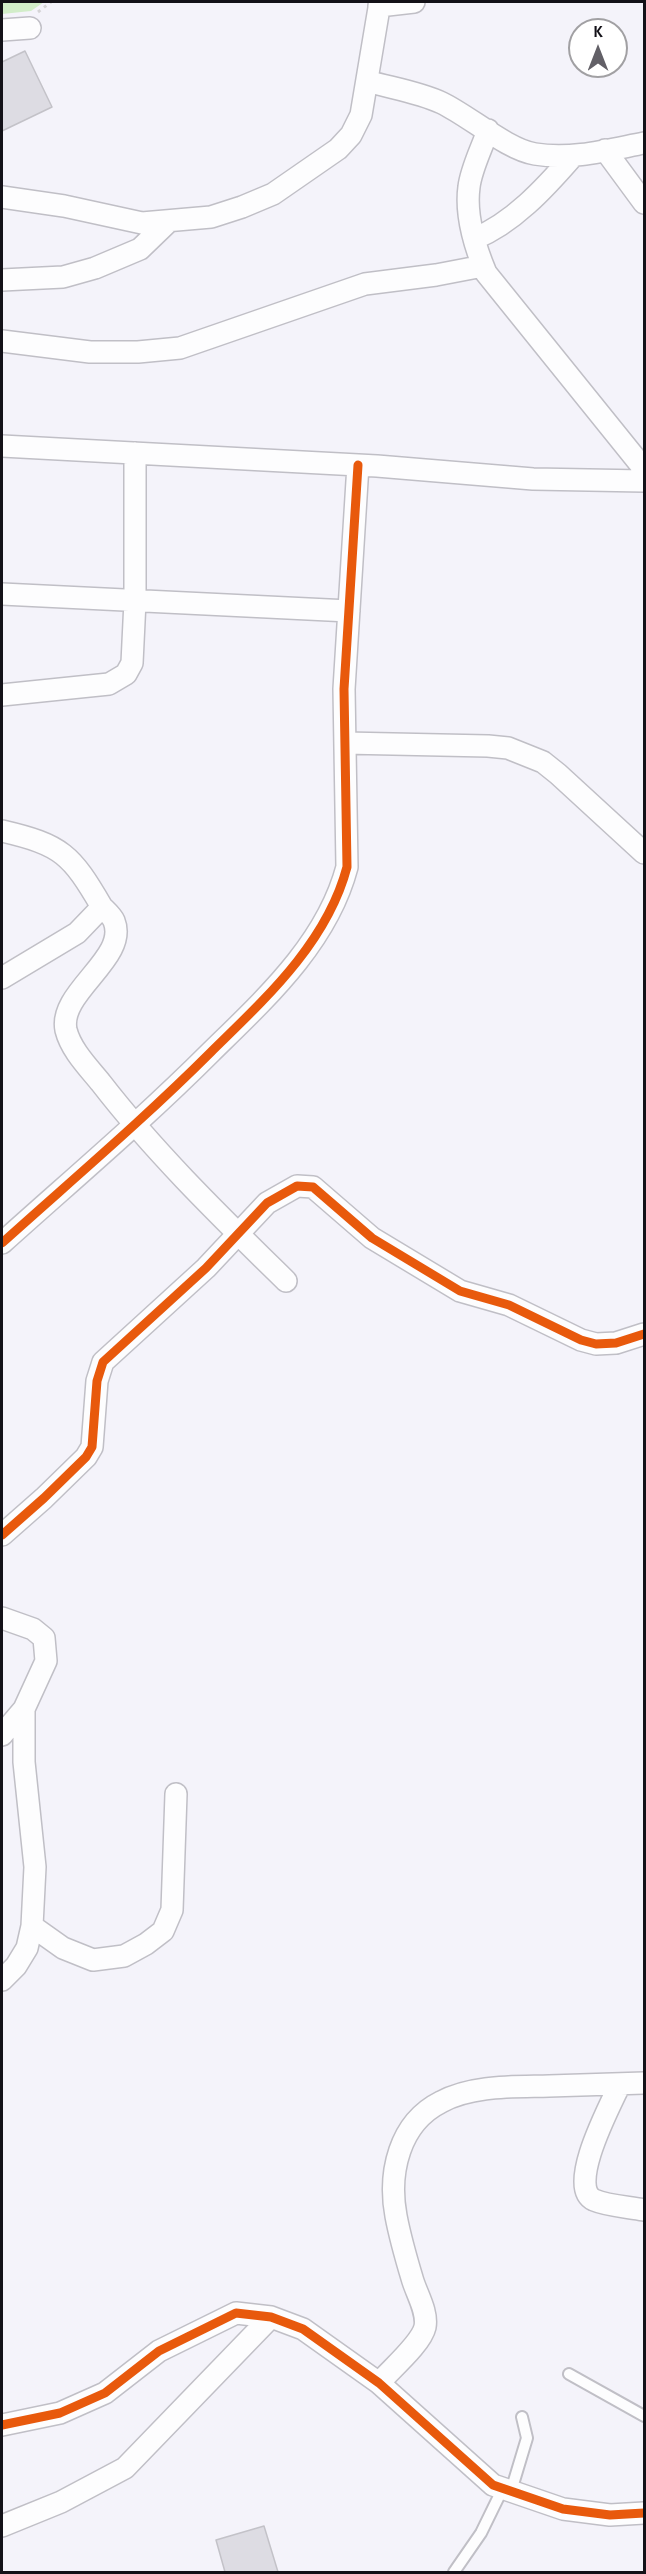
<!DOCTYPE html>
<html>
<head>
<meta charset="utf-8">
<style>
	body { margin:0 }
	#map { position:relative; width:646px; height:2574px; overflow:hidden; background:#f4f3fa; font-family:"Alegreya Sans",sans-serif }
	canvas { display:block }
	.frame { position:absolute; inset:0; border:3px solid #131118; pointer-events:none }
	.north { position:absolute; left:568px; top:18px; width:60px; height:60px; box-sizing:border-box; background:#fff; border:2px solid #a1a0a3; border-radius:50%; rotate:0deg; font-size:16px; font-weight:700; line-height:24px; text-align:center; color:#131118 }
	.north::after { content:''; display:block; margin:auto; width:21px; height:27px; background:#626067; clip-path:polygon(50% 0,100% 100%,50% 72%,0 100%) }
</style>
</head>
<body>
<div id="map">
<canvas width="646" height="2574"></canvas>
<div class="frame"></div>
<div class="north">K</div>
</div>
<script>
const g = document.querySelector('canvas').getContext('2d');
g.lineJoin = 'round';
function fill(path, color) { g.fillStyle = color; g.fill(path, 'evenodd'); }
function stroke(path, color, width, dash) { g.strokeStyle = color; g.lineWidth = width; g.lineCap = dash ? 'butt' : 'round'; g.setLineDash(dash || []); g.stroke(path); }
fill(new Path2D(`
	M2,2h42l-13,9 -29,3z`), '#d2edc9');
const building = new Path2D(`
	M25,51l27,56 -50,24v-69z
	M264,2526l14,46h-53l-9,-32z`);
fill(building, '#dddce3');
stroke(building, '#c3c2c8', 1.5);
const lane = new Path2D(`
	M569,2374l75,42
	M511,2491l16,-53 -5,-21
	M454,2572l27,-39 22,-45`);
const street = new Path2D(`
	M379,6l35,-4
	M2,30l28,-2
	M367,81c24,7 52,11 75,22 27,13 66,47 93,51 37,6 73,-4 109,-11
	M488,130c-6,18 -17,39 -19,57 -4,29 6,60 17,86l158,196
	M605,150l39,53
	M2,197l62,9 78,17 69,-6 31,-10 31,-13 65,-45 13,-14 10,-20 19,-113
	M474,239c39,-16 71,-51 98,-82
	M2,280l61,-3 32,-9 45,-19 28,-27
	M2,341l88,11h48l42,-4 185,-64 71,-9 47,-9
	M2,446l375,20 156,13 111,2
	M2,594l347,17
	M2,695l107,-11 17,-10 6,-11 3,-62v-148
	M345,743l143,3 20,2 35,14 15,12 86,79
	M2,831c60,14 69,23 100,76l-25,26 -75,45
	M102,907c4,4 10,9 12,14 15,37 -56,71 -48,109 5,20 22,37 35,53 55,71 120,134 185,198
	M2,1243c70,-63 142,-124 209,-191 54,-53 116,-109 136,-185l-3,-178 14,-224
	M2,1535l42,-37 42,-41 6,-10 5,-66 6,-19 103,-94 61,-65 30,-17 16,1 59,51 88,53 49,14 72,35 15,4 20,-1 28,-9
	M2,1618l31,11 11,9 2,23 -22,48v53l11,105 -3,59 -5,22 -11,18 -14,14
	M2,1735l22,-26
	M32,1926l31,22 30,12 31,-4 22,-12 17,-13 9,-21 4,-116
	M620,2084c-9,20 -54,103 -26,116 14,6 35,7 50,10
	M379,2383c12,-14 42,-39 46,-56 3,-16 -9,-34 -13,-49 -6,-20 -12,-41 -16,-62 -8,-43 3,-93 45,-114 31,-17 73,-15 108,-16 32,-1 64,-2 95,-3
	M2,2425l58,-12 45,-20 54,-42 77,-38 35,4 32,12 76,54 114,102 70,24 47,6 34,-2
	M2,2526l59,-24 64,-34 146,-151`);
stroke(lane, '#c0bfc6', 14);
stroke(street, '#c0bfc6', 24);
stroke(new Path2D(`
	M38,12l13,-10`), '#d5d4d6', 3, [3, 4.5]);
stroke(lane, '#fdfdfe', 10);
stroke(street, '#fdfdfe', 21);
stroke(new Path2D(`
	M2,1243c70,-63 142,-124 209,-191 54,-53 116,-109 136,-185l-3,-178 14,-224
	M2,1535l42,-37 42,-41 6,-10 5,-66 6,-19 103,-94 61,-65 30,-17 16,1 59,51 88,53 49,14 72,35 15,4 20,-1 28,-9
	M2,2425l58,-12 45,-20 54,-42 77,-38 35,4 32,12 76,54 114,102 70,24 47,6 34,-2`), '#e8590c', 9);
</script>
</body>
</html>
